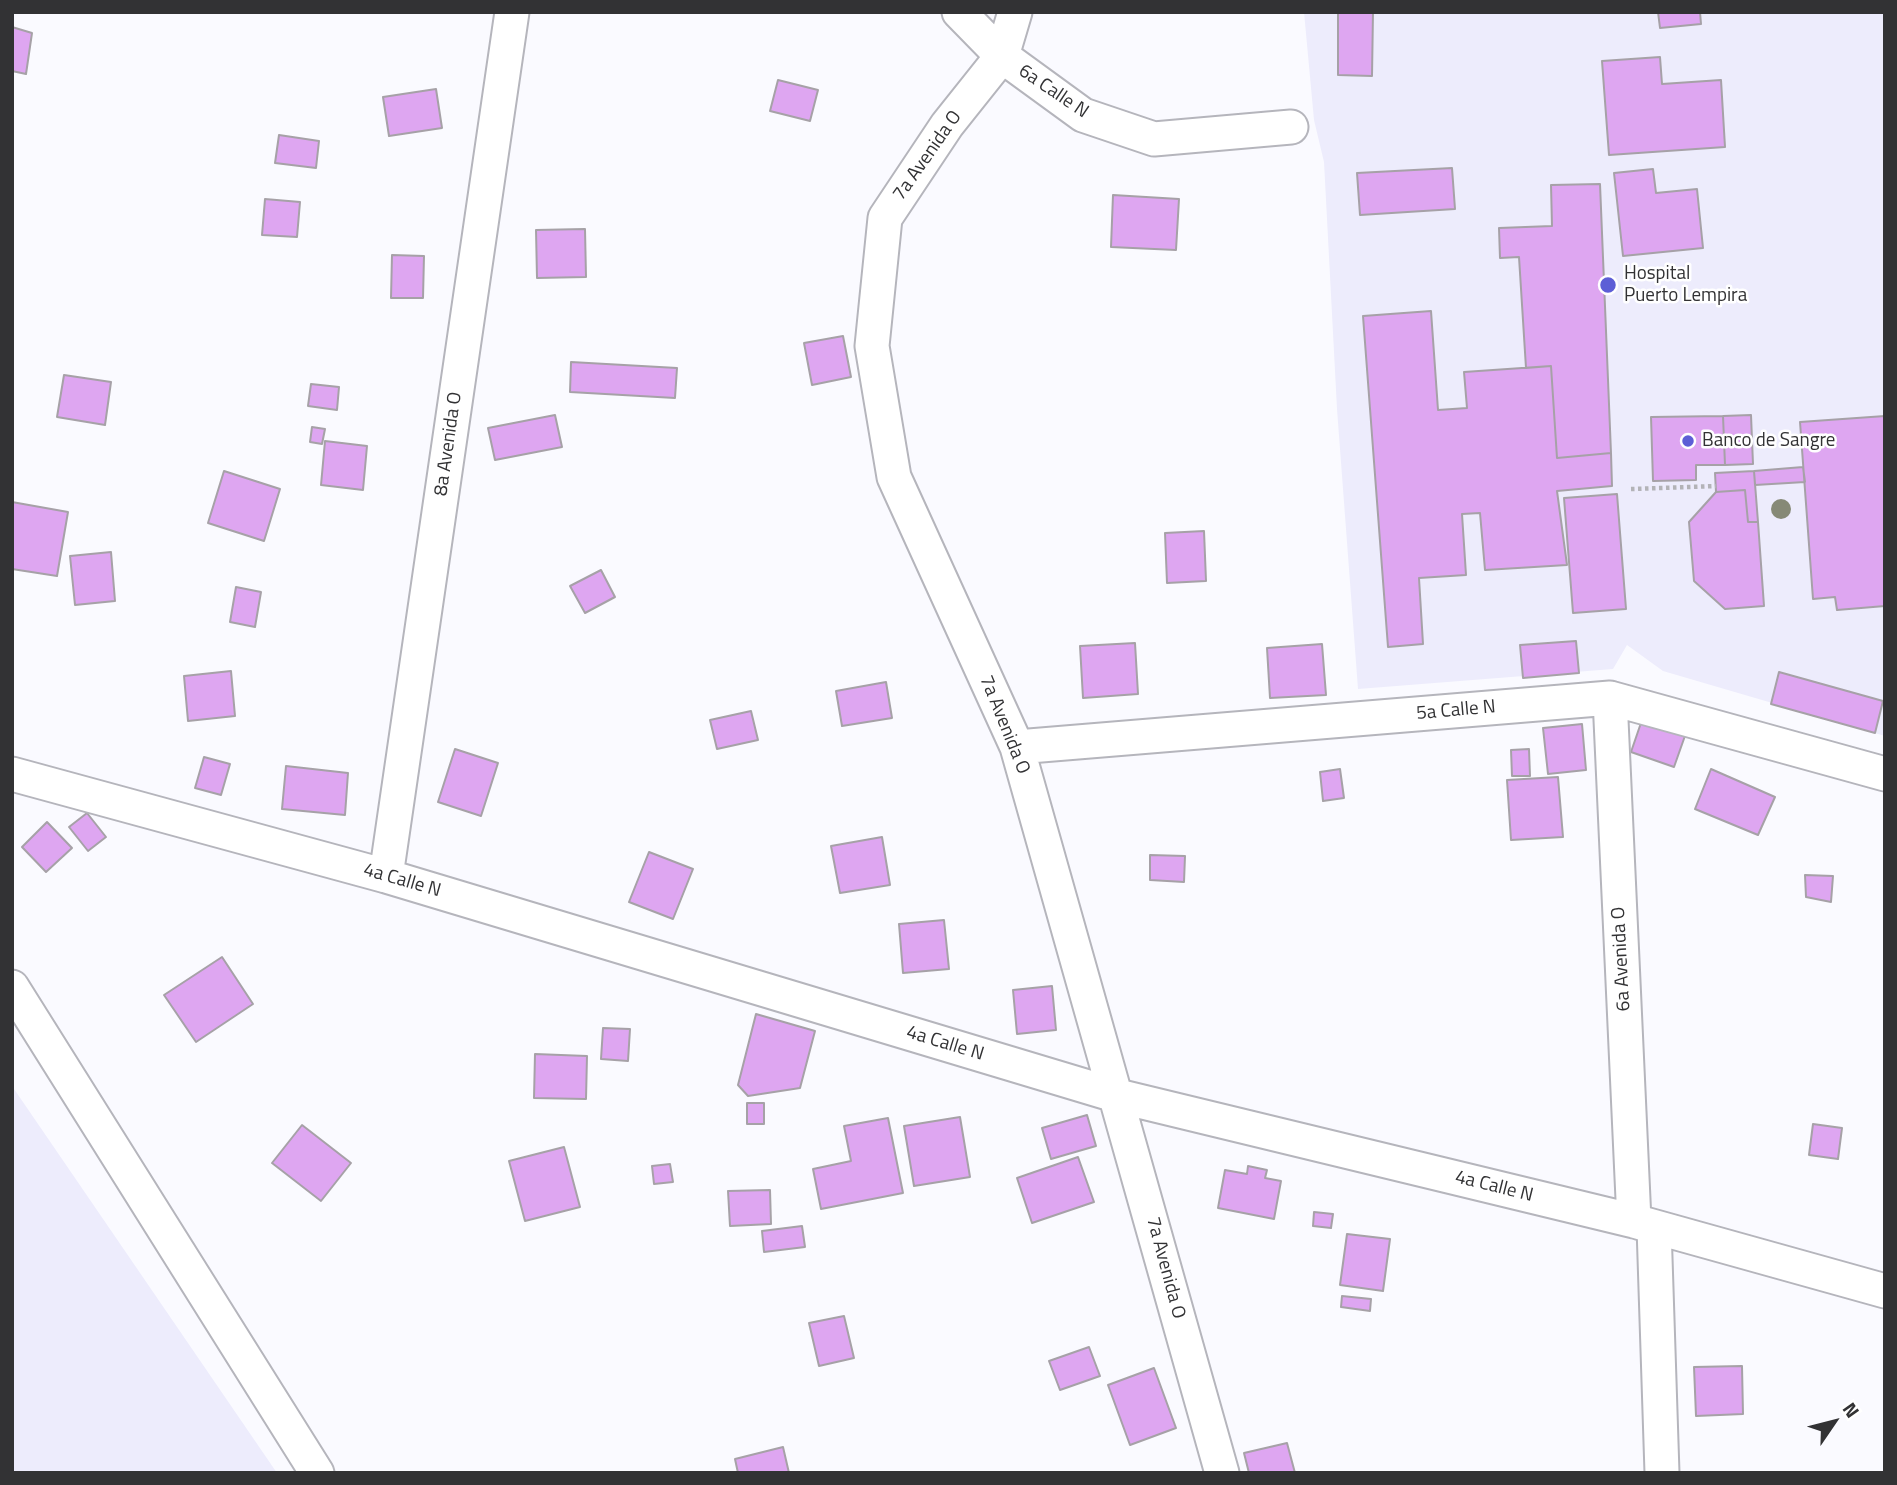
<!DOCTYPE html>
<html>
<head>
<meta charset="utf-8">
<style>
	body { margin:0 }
	#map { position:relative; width:1897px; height:1485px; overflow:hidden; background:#fafaff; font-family:"Titillium Web",sans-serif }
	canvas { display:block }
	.frame { position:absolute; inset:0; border:14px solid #323234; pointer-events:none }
	.north { position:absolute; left:1799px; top:1387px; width:70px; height:70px; -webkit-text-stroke:5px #fff; paint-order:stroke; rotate:55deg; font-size:19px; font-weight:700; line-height:28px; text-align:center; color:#323234 }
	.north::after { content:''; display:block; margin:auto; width:24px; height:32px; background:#323234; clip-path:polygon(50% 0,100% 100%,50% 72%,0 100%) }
</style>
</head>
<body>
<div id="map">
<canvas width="1897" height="1485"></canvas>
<div class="frame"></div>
<div class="north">N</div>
</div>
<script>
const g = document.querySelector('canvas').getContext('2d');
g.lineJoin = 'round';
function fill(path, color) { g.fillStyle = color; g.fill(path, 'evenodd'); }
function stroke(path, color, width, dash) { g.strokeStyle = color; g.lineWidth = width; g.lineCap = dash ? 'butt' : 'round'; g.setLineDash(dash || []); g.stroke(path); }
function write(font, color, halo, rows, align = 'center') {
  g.font = font + ' "Titillium Web",sans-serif'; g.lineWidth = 5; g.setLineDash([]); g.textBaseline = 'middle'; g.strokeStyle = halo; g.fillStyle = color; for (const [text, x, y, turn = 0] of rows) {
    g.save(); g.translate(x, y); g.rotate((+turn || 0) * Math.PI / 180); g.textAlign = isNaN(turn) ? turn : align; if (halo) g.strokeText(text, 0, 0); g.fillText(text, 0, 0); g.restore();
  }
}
fill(new Path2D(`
	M1304,12h581v724l-222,-65 -36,-26 -14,24 -255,20 -21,-280 -13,-247 -10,-42z
	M12,1086l265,387h-265z`), '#edecfc');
const building = new Path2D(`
	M1338,12h35l-1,64 -34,-1z
	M1658,12h42l1,12 -41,4z
	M12,27l20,6 -6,41 -14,-3z
	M1660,57l2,27 59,-4 4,67 -116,8 -7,-94z
	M778,80l40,10 -8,31 -40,-10z
	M436,89l6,39 -53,8 -6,-39z
	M279,135l40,6 -3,27 -41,-5z
	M1452,168l3,41 -95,6 -3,-42z
	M1653,169l3,24 41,-4 6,59 -80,8 -9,-83z
	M1600,184l11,269 -54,5 -6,-92 -25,2 -7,-111 -19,1 -1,-30 53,-2 -1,-41z
	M1113,195l66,4 -3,51 -65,-3z
	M265,199l35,3 -3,35 -35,-2z
	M585,229l1,48 -49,1 -1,-48z
	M392,255l32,1 -1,42h-32z
	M1431,311l7,99 29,-2 -3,-36 87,-6 6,92 54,-5 1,33 -55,5 10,74 -82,5 -5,-57 -18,1 4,61 -47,3 4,66 -35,3 -25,-331z
	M843,336l8,41 -39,8 -8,-42z
	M571,362l106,6 -2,30 -105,-6z
	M64,375l47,7 -6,43 -48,-8z
	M311,384l28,3 -2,23 -29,-4z
	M555,415l7,32 -67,13 -7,-32z
	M1751,415l2,49 -28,1 -2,-49z
	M1723,416l2,49h-29v15l-43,1 -2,-64z
	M1885,416v190l-48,4 -2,-13 -22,2 -13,-177z
	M312,427l13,2 -3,15 -12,-2z
	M325,441l42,5 -4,44 -42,-5z
	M1803,467l2,15 -50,3 -1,-14z
	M224,471l56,18 -16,52 -56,-18z
	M1754,471l4,51h-10l-3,-32 -29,2 -1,-19z
	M1745,490l3,32h10l6,84 -39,3 -31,-28 -5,-59 27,-30z
	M1617,494l9,115 -53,4 -9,-115z
	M12,502l56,10 -11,64 -45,-7z
	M1204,531l2,50 -39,2 -2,-50z
	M111,552l4,49 -40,4 -5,-49z
	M601,570l14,27 -30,16 -15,-27z
	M236,587l25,5 -6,35 -25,-5z
	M1576,641l3,32 -56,5 -3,-33z
	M1135,643l3,51 -55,4 -3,-52z
	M1322,644l4,51 -56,3 -3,-50z
	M231,671l4,45 -47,5 -4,-45z
	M1779,672l104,29 -8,32 -104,-29z
	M886,682l6,36 -50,8 -6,-35z
	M751,711l7,29 -41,9 -7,-29z
	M1643,717l43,16 -12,34 -43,-15z
	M1582,724l4,46 -38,4 -5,-46z
	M455,749l43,14 -17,53 -43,-14z
	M1529,749l1,27h-18l-1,-26z
	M204,757l26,7 -9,31 -26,-7z
	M286,766l62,7 -3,42 -63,-6z
	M1340,769l4,29 -21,3 -3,-29z
	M1711,769l64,28 -17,38 -63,-26z
	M1558,777l5,60 -52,3 -4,-60z
	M87,813l19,24 -18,14 -19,-24z
	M47,822l25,26 -26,24 -24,-25z
	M882,837l8,48 -50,8 -9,-47z
	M649,852l44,17 -20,50 -44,-17z
	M1150,855l35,1 -1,26 -34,-2z
	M1805,875l28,1 -2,26 -25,-5z
	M944,920l5,49 -46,4 -4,-49z
	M222,957l31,47 -57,38 -32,-47z
	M1052,986l4,44 -39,4 -4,-44z
	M756,1014l59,17 -15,57 -52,8 -10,-11z
	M603,1028l27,1 -2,32 -27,-2z
	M535,1054l52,2 -1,43 -52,-1z
	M747,1103h17v21h-17z
	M1087,1115l9,31 -45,13 -9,-31z
	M960,1117l10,60 -56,9 -10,-60z
	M888,1118l15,75 -82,16 -8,-40 38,-8 -7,-35z
	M1813,1124l29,4 -4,31 -29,-4z
	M302,1125l49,38 -30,38 -49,-38z
	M564,1147l16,60 -55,14 -16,-60z
	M1078,1157l16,45 -62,21 -15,-45z
	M670,1164l3,18 -19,2 -2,-18z
	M1248,1166l19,4 -2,8 16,3 -7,38 -56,-11 7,-38 22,4z
	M770,1190l1,34 -41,2 -2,-35z
	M1314,1212l19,2 -2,14 -18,-2z
	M802,1226l3,21 -41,5 -2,-21z
	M1347,1234l43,5 -7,52 -43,-6z
	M1342,1296l29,3 -1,12 -29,-4z
	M844,1316l10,42 -35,8 -10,-43z
	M1089,1347l11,29 -40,14 -11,-29z
	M1742,1366l1,48 -47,2 -2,-49z
	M1154,1368l22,60 -46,17 -22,-60z
	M1287,1443l8,30h-46l-5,-20z
	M783,1447l6,26h-51l-3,-14z`);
fill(building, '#dea6f1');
stroke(building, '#a6a1a7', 2);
const street = new Path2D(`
	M959,12l43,44 81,59 71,24 137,-12
	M1015,12l-13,44 -55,69 -62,93 -13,128 22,131 123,270 205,726
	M1610,698l24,523
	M1017,747l593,-49 275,76
	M12,774l374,102 732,220 516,125 251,70
	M386,876l126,-864
	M12,987l305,486
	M1654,1227l8,246`);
stroke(street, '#b5b5bc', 37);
stroke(new Path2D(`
	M1631,489l85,-3`), '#b3b3b7', 4.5, [3.5, 3.5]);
stroke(street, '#fff', 33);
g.fillStyle = '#868976';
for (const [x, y] of [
	[1781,509]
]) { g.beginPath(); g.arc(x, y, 10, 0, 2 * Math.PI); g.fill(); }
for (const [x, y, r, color] of [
	[1608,285,9,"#5d5ed6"],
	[1688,441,7,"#5d5ed6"]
]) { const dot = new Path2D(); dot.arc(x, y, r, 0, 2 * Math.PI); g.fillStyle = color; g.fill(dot); stroke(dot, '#fff', 2.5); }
write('19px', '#323234', '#fff', [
	["6a Calle N",1053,92,34],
	["7a Avenida O",928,156,-55],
	["8a Avenida O",449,444,-82],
	["5a Calle N",1456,711,-5],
	["7a Avenida O",1004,725,68],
	["4a Calle N",402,881,16],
	["6a Avenida O",1622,959,-93],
	["4a Calle N",945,1044,17],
	["4a Calle N",1494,1187,14],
	["7a Avenida O",1165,1268,75]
]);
write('19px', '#323234', '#fff', [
	["Hospital",1624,274],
	["Puerto Lempira",1624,296],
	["Banco de Sangre",1702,441]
], 'left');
</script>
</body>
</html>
